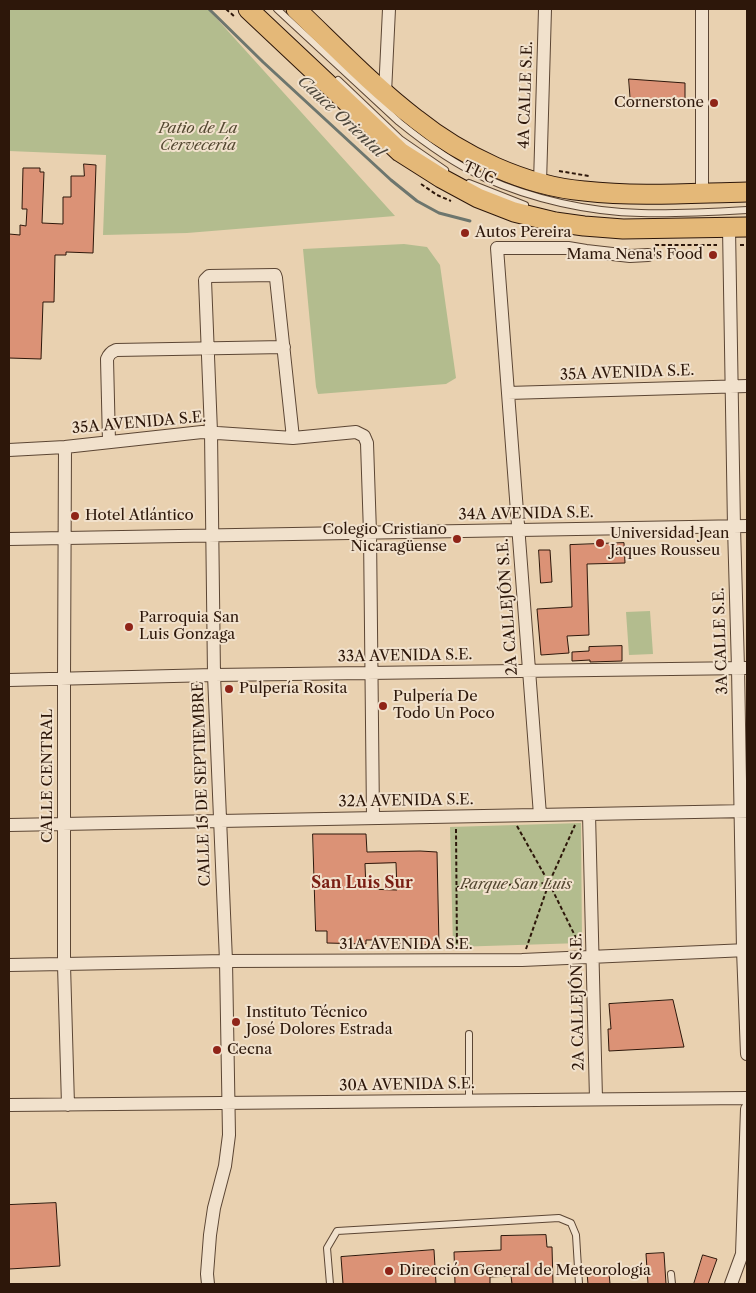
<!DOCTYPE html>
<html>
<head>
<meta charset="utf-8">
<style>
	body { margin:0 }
	#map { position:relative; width:756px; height:1293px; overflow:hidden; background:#e9d1b0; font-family:"Libre Caslon Text",serif }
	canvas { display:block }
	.frame { position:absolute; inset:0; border:10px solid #2d170a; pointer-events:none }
</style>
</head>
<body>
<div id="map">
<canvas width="756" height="1293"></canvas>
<div class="frame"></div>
</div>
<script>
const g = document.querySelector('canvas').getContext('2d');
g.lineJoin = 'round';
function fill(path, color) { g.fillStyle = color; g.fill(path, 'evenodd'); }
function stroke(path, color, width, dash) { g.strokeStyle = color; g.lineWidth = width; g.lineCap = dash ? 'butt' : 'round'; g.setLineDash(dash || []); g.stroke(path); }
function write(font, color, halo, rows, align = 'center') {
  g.font = font + ' "Libre Caslon Text",serif'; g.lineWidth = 4; g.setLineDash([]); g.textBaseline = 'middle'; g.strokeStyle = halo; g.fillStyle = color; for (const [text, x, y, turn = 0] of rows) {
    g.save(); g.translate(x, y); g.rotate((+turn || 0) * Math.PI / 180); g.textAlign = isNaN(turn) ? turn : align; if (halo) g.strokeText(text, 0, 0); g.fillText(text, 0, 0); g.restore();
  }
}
fill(new Path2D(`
	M41,9h167l187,207 -208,17 -84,2 3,-80 -97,-4v-141z
	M404,244l23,3 13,18 16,113 -10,6 -128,10 -2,-7 -13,-138z
	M650,611l3,43 -24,1 -3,-43z
	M581,823l1,120 -129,4 -3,-120z`), '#b3bc8e');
stroke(new Path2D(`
	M209,9l54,53 128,118 26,21 22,12 31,8`), '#6d766e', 3);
const building = new Path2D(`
	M629,79l56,4v24l-54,-2z
	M84,164l12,1 -3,88 -27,-1v3h-11l-1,47h-11l-2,57 -32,-1v-124l11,1v-10l6,1 1,-17h-5l1,-41h17v4h4l-2,51 21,1v-27h8v-21h13z
	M624,543l1,20 -38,1 2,71 -22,1 2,17 -28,2 -4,-46 35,-2 -2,-62z
	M539,550h11l2,32 -11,1z
	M622,646v15l-32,1v-2l-18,1v-9l17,-1v-4z
	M313,834h53l1,18 53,-1 17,1 2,93 -42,-1v-4h-31v4l-39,-1v-12h-11zM396,863l1,27 -31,-1 -1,-25z
	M673,1000l11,47 -75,4 -1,-22h3l-2,-25z
	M56,1203l4,63 -51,3v-64z
	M546,1235l1,12h5l1,37h-41l-1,-8 -21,1v7h-35l-1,-32 47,-2v-14z
	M434,1250l2,34h-93l-2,-27z
	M664,1253l2,31h-18l-2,-30z
	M703,1255l14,4 -9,25h-14z
	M609,1272l1,12h-22l-1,-11z`);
fill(building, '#db9276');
stroke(building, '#2d170a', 1);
const service = new Path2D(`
	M277,9l122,113c27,22 55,42 86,56 47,21 104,34 156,35 35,1 71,-1 106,-3
	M338,80l62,59 45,31
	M469,183l56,22
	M469,1100v-66
	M671,1274l1,10
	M330,1284l-3,-36 10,-17 222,-13 12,5 5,12 3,49`);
const minor = new Path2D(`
	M702,9v184
	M385,93l4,-84
	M540,183l5,-174
	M729,228l5,299 4,141 5,282 4,104
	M508,393l239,-7
	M109,442l-2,-83c2,-5 4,-7 9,-9l168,-3
	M65,447l-1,232v286l4,140
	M9,450l56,-3 137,-15 91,6 63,-6 8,4 3,7 3,90 3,285
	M9,539l738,-13
	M9,680l205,-5 533,-7
	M589,814l7,285
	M540,815l-43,-567h71l18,3 44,5 18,-1
	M9,825l738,-14
	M9,965l217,-4 296,-1 225,-10
	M9,1105l738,-7
	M208,1284l-1,-10 3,-39 4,-27 11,-42 4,-31 -3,-174 -12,-286 -3,-243 -6,-152 4,-4 66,-1 1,3 17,160
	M731,1284l11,-30 5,-145`);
const primary = new Path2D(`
	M248,9l152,143 41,26 37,20 36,14 41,10 29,4 39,3 124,-2
	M296,9c39,37 77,77 120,110 46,37 109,67 168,72 54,6 109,2 163,1`);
stroke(service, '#5c4634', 8);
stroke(minor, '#5c4634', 14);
stroke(primary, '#2d170a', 21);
stroke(new Path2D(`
	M226,9l9,8
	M559,171l30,5
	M421,184l16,11 14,6
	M655,245h62
	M740,245h7
	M517,826l32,57 31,63
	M456,829l1,120
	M457,887l92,-4
	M526,949l23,-66 26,-58`), '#2d170a', 2, [4, 2.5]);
stroke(service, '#f1e1cc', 6);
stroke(minor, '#f1e1cc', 12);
stroke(primary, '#e4b878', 19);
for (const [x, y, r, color] of [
	[714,103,5,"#8f2418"],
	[465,233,5,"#8f2418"],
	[713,255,5,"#8f2418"],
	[75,516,5,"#8f2418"],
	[457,539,5,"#8f2418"],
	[600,543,5,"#8f2418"],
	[129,627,5,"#8f2418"],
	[229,689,5,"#8f2418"],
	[383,706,5,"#8f2418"],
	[236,1022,5,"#8f2418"],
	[217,1050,5,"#8f2418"],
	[389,1271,5,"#8f2418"]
]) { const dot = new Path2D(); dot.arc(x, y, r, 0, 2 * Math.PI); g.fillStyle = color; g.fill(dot); stroke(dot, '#f1e1cc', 2); }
write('15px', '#2d170a', '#f1e1cc', [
	["4A CALLE S.E.",526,95,-88],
	["TUC",479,173,25],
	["35A AVENIDA S.E.",627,373,-2],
	["35A AVENIDA S.E.",139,423,-5],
	["34A AVENIDA S.E.",526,514,-1],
	["2A CALLEJÓN S.E.",508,607,-94],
	["3A CALLE S.E.",721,641,-92],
	["33A AVENIDA S.E.",405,656,-1],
	["CALLE CENTRAL",48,776,-90],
	["CALLE 15 DE SEPTIEMBRE",202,784,-92],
	["32A AVENIDA S.E.",406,801,-1],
	["31A AVENIDA S.E.",406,945],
	["2A CALLEJÓN S.E.",578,1002,-91],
	["30A AVENIDA S.E.",407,1085,-1]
]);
write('15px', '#2d170a', '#f1e1cc', [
	["Cornerstone",704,103,"right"],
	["Autos Pereira",475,233],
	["Mama Nena's Food",703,255,"right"],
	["Hotel Atlántico",85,516],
	["Colegio Cristiano",447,530,"right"],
	["Nicaragüense",447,547,"right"],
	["Universidad Jean",610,534],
	["Jaques Rousseu",610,551],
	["Parroquia San",139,618],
	["Luis Gonzaga",139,635],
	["Pulpería Rosita",239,689],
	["Pulpería De",393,697],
	["Todo Un Poco",393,714],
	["Instituto Técnico",246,1013],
	["José Dolores Estrada",246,1030],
	["Cecna",227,1050],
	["Dirección General de Meteorología",399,1271]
], 'left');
write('italic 15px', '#554932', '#f1e1cc', [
	["Patio de La",198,129],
	["Cervecería",198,146],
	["Parque San Luis",516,885]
]);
write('italic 16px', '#4d473c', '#f1e1cc', [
	["Cauce Oriental",341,117,43]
]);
write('bold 16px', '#7a1f14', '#f1e1cc', [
	["San Luis Sur",362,883]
]);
</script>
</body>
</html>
